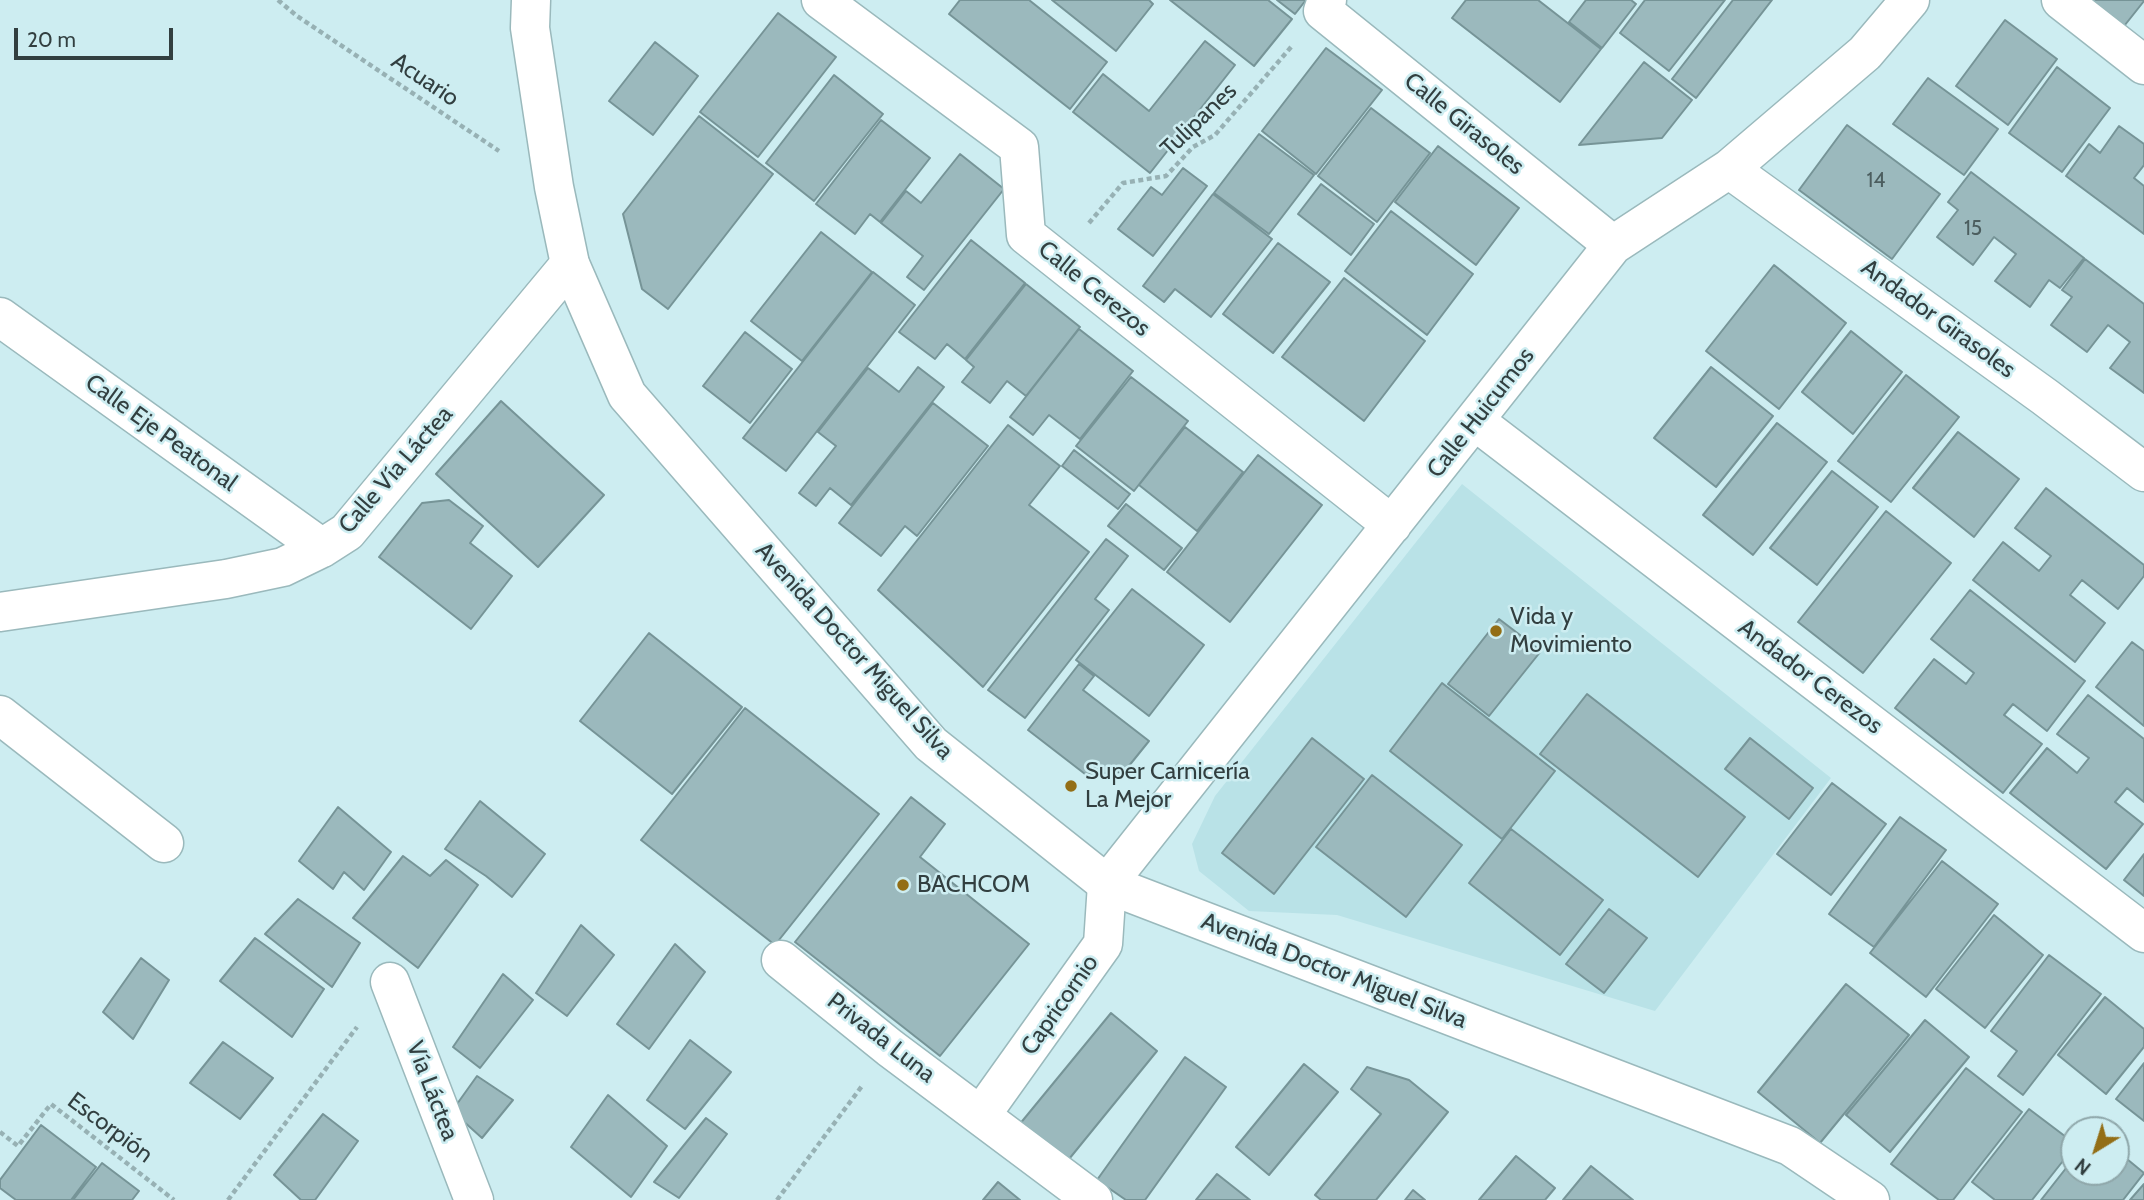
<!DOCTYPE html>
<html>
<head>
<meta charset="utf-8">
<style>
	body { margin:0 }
	#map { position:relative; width:2144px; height:1200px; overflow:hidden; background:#cdedf1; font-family:Cabin,sans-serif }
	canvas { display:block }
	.north { position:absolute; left:2060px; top:1116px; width:70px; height:70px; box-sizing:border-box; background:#cdedf1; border:2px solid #8fa7aa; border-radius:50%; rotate:218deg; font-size:19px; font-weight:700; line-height:28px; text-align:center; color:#323f40 }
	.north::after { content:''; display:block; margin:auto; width:24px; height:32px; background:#936e16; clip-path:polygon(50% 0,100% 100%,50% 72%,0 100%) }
	.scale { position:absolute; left:14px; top:28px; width:159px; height:32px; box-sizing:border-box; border:4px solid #323f40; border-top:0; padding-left:9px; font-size:21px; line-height:24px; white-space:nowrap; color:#323f40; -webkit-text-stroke:5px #cdedf1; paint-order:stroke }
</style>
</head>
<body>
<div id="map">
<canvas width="2144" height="1200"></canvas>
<div class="north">N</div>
<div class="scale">20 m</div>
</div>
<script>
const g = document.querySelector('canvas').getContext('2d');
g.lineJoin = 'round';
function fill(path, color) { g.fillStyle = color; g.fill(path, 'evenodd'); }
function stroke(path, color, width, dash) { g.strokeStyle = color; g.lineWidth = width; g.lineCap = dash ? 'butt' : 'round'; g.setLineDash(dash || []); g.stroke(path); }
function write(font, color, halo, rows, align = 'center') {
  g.font = font + ' Cabin,sans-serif'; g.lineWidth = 5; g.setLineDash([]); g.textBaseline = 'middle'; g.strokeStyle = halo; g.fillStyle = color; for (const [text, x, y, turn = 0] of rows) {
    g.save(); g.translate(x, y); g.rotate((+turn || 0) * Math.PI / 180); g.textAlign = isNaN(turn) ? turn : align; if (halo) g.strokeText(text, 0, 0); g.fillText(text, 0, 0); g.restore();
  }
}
fill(new Path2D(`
	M1462,484l369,294 -176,233 -318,-96 -88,-4 -50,-40 -7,-27 23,-48z`), '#b9e2e7');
const building = new Path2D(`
	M960,0h69l78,62 -37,47 -121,-95z
	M1052,0h97l4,4 -37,47z
	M1170,0h98l24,19 -38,47z
	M1277,0h29l-11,14z
	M1466,0h72l63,49 -41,53 -108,-84z
	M1586,0h45l5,4 -34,44 -33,-26z
	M1645,0h80l-56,71 -49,-38z
	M1733,0h39l-76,98 -24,-19z
	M2072,0h72v1l-27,34z
	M778,13l58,44 -78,100 -58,-45z
	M2005,20l52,39 -49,66 -52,-39z
	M1205,41l30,24 -85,108 -77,-61 30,-38 46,37z
	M655,42l43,34 -45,59 -44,-34z
	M1326,48l56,42 -66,84 -54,-43z
	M1644,62l48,38 -30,38 -83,7z
	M2057,67l53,41 -48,64 -53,-39z
	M834,75l49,39 -69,87 -48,-38z
	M1928,78l70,51 -34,46 -71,-51z
	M1371,108l59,45 -53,69 -59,-46z
	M699,116l74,58 -105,135 -26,-20 -19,-75z
	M881,120l49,38 -50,64 -10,-8 -15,20 -39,-30z
	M1847,125l93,69 -48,65 -93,-69z
	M2119,126l25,18v21l-10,13 10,8v48l-78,-58 23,-32 11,9z
	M1259,134l55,41 -45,59 -55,-41z
	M1438,146l81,62 -43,57 -81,-63z
	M960,154l44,35 -80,101 -17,-13 16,-21 -42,-33 25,-32 15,12z
	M1183,168l24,18 -54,70 -35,-27 33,-42 11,8z
	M1971,172l113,86 -24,30 -11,-8 -19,27 -35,-26 21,-27 -22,-17 -21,28 -36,-28 21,-27 -10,-8z
	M1321,184l53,40 -23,31 -53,-41z
	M1213,194l59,45 -61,78 -36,-28 -11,13 -21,-16z
	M1391,211l82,63 -46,61 -82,-64z
	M821,232l51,40 -70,89 -51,-40z
	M971,240l54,43 -60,76 -18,-15 -12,15 -36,-27z
	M1278,243l52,39 -57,71 -50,-39z
	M2085,259l59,45v89l-34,-25 20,-26 -22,-17 -21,27 -36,-27 21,-28 -10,-7z
	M1774,265l72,58 -67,86 -73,-58z
	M873,272l42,33 -129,166 -43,-33z
	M1344,278l81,63 -61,80 -82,-64z
	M1026,284l54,43 -54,69 -19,-15 -17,22 -28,-21 12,-15 -8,-7z
	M1079,329l54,42 -53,68 -31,-24 -16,20 -23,-18z
	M1851,331l51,41 -49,62 -51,-42z
	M745,332l47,37 -42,54 -47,-37z
	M918,367l26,20 -93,118 -21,-17 -14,18 -17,-13 37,-47 -18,-14 50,-64 31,24z
	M1711,367l62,49 -57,71 -62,-49z
	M1906,375l53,42 -68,85 -53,-41z
	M1131,377l57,44 -54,70 -58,-45z
	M501,401l103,94 -66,72 -102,-93z
	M933,403l55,43 -71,90 -12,-10 -24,30 -42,-33z
	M1777,423l50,39 -74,93 -50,-40z
	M1008,425l52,41 -31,39 60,47 -106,135 -105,-97z
	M1185,427l58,45 -46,59 -58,-46z
	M1958,432l61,47 -45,58 -61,-49z
	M1074,450l56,44 -12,15 -56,-43z
	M1258,455l64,50 -92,117 -63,-50z
	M1832,471l46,36 -61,78 -47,-37z
	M2046,488l98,77v11l-26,33 -36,-29 -12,15 35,28 -30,39 -102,-82 30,-38 36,29 12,-15 -36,-28z
	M449,500l34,26 -13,17 42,33 -41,53 -92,-72 43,-54z
	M1126,504l56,44 -18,22 -56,-44z
	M1886,511l65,52 -88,110 -65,-51z
	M1106,539l22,17 -33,43 14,11 -84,108 -37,-28z
	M1132,589l72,56 -55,71 -73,-56z
	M1970,590l115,91 -38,50 -34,-27 -9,11 38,29 -39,49 -108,-85 39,-49 32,25 8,-11 -43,-34z
	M1499,619l42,32 -52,65 -41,-32z
	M649,633l93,74 -70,87 -92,-73z
	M2132,642l12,9v75l-48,-39z
	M1079,664l15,12 -11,14 66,51 -25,31 -39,2 -57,-44z
	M1442,683l113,88 -53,68 -112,-88z
	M1587,694l158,123 -47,60 -158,-123z
	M2088,695l56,44v63l-17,-14 -12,14 28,22 -37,45 -96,-76 37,-45 30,25 12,-15 -32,-24z
	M745,708l134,106 -104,131 -134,-105z
	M1312,738l52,41 -90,115 -52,-41z
	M1750,738l63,50 -24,31 -64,-50z
	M1372,775l90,70 -56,72 -90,-70z
	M1832,783l54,41 -55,71 -54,-41z
	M911,797l34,27 -25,33 109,87 -89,112 -145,-114z
	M480,801l65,53 -33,43 -26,-21 -41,-27z
	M338,807l53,45 -27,38 -20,-18 -11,17 -34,-28z
	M1900,817l46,33 -72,97 -45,-33z
	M1511,829l92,71 -43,55 -91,-72z
	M2144,854v42l-20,-16z
	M403,856l27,20 16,-16 32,25 -60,83 -65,-50z
	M1942,861l56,43 -72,93 -56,-44z
	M298,899l62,44 -28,44 -67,-53z
	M1609,909l38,29 -43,55 -38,-29z
	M1994,915l49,40 -58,73 -49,-39z
	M581,925l33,30 -47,61 -31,-23z
	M255,938l69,51 -32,48 -72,-56z
	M675,944l30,28 -56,77 -32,-25z
	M2049,955l52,39 -78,101 -25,-19 19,-25 -26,-20z
	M141,958l28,22 -36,59 -30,-27z
	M503,974l30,26 -53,68 -27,-21z
	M1846,984l63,51 -89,108 -62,-51z
	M2105,997l39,32v18l-38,47 -48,-39z
	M1111,1013l46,38 -92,113 -46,-39z
	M1925,1020l44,37 -79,95 -44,-37z
	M690,1040l41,32 -46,57 -38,-29z
	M223,1042l50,36 -33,41 -50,-36z
	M1185,1057l41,30 -81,113h-19l-29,-20z
	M2144,1063v58l-28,-22z
	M1304,1064l34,28 -69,83 -33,-28z
	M1367,1067l42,13 39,32 -72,88h-55l-6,-5 66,-81 -30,-25z
	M1966,1068l56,44 -69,88h-14l-48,-36z
	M477,1076l36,24 -31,38 -30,-27z
	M608,1095l59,51 -36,51 -60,-50z
	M2029,1109l45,34v4l-42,53h-37l-23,-18z
	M323,1114l35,27 -43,59h-14l-27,-25z
	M706,1118l21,16 -48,64 -25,-16z
	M41,1125l55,42 -25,33h-55l-16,-12v-8z
	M2116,1150l28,23 -21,27h-82l33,-42v14h42z
	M1516,1156l39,32 -10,12h-66z
	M102,1163l37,28 -7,9h-59z
	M1591,1166l42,34h-70z
	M1217,1174l33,26h-54z
	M998,1182l22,18h-37z
	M2144,1184v16h-14z
	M1413,1190l12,10h-20z`);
fill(building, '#9bb9bd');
stroke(building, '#769497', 2);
const street = new Path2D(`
	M821,0l198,147 7,88 366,290
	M1327,0l-4,11 290,234
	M2061,0l83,65
	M1729,169l316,228 99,75
	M0,317l322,231
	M1475,421l669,512
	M0,612l226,-33 57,-12 39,-19 25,-16 223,-268
	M0,715l164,128
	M781,960l109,88 203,152
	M390,982l84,218
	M981,1115l122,-171 4,-60 506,-639 116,-76 136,-116 45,-53`);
const secondary = new Path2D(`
	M531,0l-1,28 24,159 16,77 57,131 304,349 176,140 683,262 80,54`);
stroke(street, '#9ab9bc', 41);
stroke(secondary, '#9ab9bc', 41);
stroke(new Path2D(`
	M278,0l19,16 202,135
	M1089,223l34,-40 43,-7 27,-29 22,-12 77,-89
	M0,1132l18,14 33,-42 123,96
	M228,1200l129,-173
	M777,1200l85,-114`), '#97b1b4', 4.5, [5, 3.5]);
stroke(street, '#fff', 38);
stroke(secondary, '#fff', 38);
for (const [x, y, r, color] of [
	[1496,631,7,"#936e16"],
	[1071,786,7,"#936e16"],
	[903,885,7,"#936e16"]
]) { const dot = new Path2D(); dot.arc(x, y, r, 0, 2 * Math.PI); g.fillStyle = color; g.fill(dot); stroke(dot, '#cdedf1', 2.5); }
write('21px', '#4c5e5f', null, [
	["14",1876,181],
	["15",1973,229]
]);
write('24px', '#323f40', '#cdedf1', [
	["Acuario",425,80,34],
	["Tulipanes",1199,120,-44],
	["Calle Girasoles",1464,124,39],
	["Calle Cerezos",1094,289,39],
	["Andador Girasoles",1938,319,36],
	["Calle Huicumos",1481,413,-52],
	["Calle Eje Peatonal",161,433,36],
	["Calle Vía Láctea",396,470,-49],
	["Avenida Doctor Miguel Silva",854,651,48],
	["Andador Cerezos",1810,677,37],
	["Avenida Doctor Miguel Silva",1334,971,21],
	["Capricornio",1060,1005,-55],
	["Privada Luna",881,1038,38],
	["Vía Láctea",432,1091,69],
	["Escorpión",110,1128,37]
]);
write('24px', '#323f40', '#cdedf1', [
	["Vida y",1510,617],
	["Movimiento",1510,645],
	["Super Carnicería",1085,772],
	["La Mejor",1085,800],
	["BACHCOM",917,885]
], 'left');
</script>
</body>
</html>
